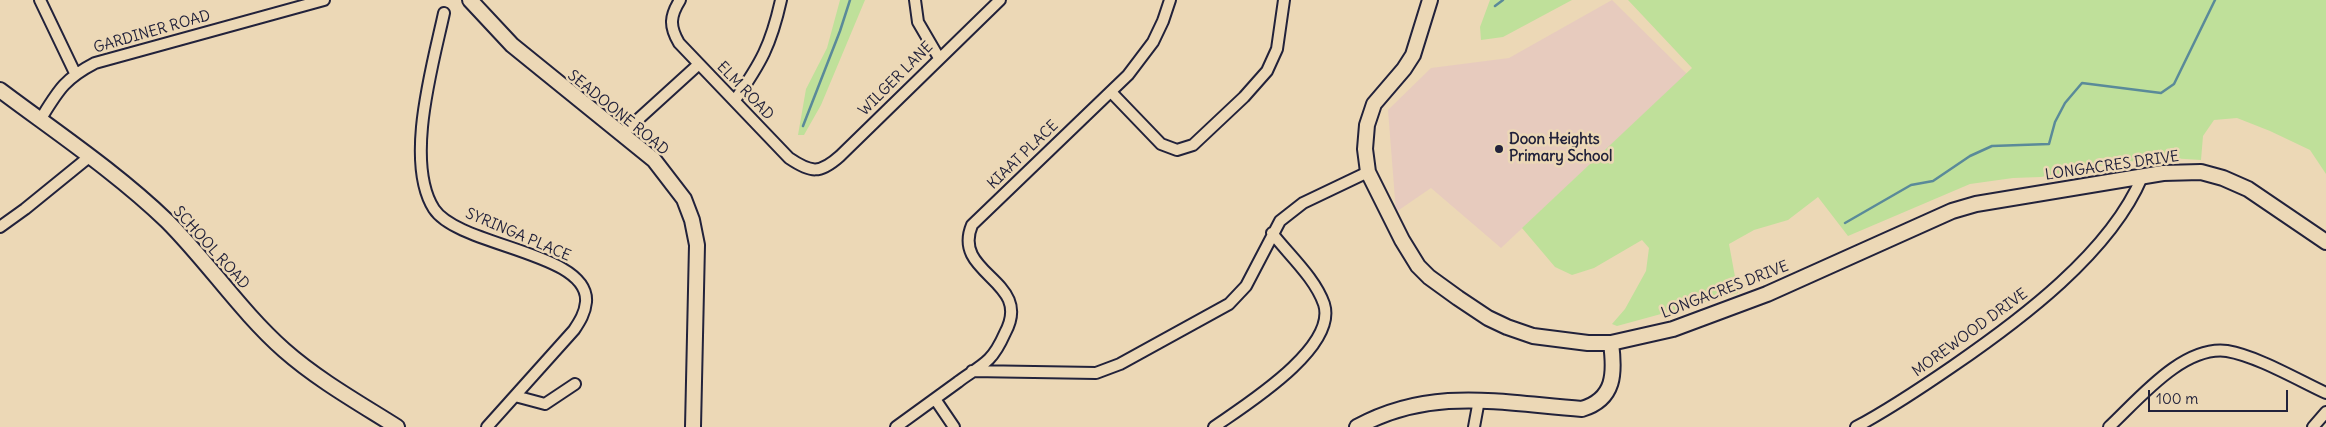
<!DOCTYPE html>
<html>
<head>
<meta charset="utf-8">
<style>
	body { margin:0 }
	#map { position:relative; width:2326px; height:427px; overflow:hidden; background:#ecd8b6; font-family:Delius,sans-serif }
	canvas { display:block }
	.scale { position:absolute; left:2148px; top:390px; width:140px; height:22px; box-sizing:border-box; border:2px solid #22223b; border-top:0; padding-left:6px; font-size:15px; line-height:18px; white-space:nowrap; color:#22223b; -webkit-text-stroke:4px #ecd8b6; paint-order:stroke }
</style>
</head>
<body>
<div id="map">
<canvas width="2326" height="427"></canvas>
<div class="scale">100 m</div>
</div>
<script>
const g = document.querySelector('canvas').getContext('2d');
g.lineJoin = 'round';
function fill(path, color) { g.fillStyle = color; g.fill(path, 'evenodd'); }
function stroke(path, color, width, dash) { g.strokeStyle = color; g.lineWidth = width; g.lineCap = dash ? 'butt' : 'round'; g.setLineDash(dash || []); g.stroke(path); }
function write(font, color, halo, rows, align = 'center') {
  g.font = font + ' Delius,sans-serif'; g.lineWidth = 5; g.setLineDash([]); g.textBaseline = 'middle'; g.strokeStyle = halo; g.fillStyle = color; for (const [text, x, y, turn = 0] of rows) {
    g.save(); g.translate(x, y); g.rotate((+turn || 0) * Math.PI / 180); g.textAlign = isNaN(turn) ? turn : align; if (halo) g.strokeText(text, 0, 0); g.fillText(text, 0, 0); g.restore();
  }
}
fill(new Path2D(`
	M1612,0l75,74 -186,174 -70,-60 -35,24 -8,-102 43,-42 78,-10z`), '#e7cbbe');
fill(new Path2D(`
	M840,0h25l-44,105 -17,30h-6l8,-46 21,-41z
	M1490,0h82l-69,37 -22,3 -1,-13z
	M1628,0h698v174l-16,-24 -40,-19 -33,-13 -23,2 -11,16 -2,24 -32,-2 -54,5 -74,14 -28,1 -43,6 -122,52 -30,-39 -30,23 -34,10 -25,14 9,49 -121,33 -5,-2 13,-15 21,-38 3,-23 -7,-8 -48,28 -22,7 -17,-8 -33,-39 170,-160z`), '#bfe09a');
stroke(new Path2D(`
	M1495,6l8,-6
	M803,126l37,-95 10,-31
	M1845,223l66,-38 22,-4 37,-25 22,-10 57,-2 6,-22 10,-19 17,-20 79,10 13,-9 41,-84`), '#5a8a99', 2.5);
const street = new Path2D(`
	M40,0l35,73
	M680,0c-10,16 -11,26 -1,43l110,115c22,15 31,16 51,-2l160,-156
	M915,0l3,22 21,36
	M444,13c-11,51 -40,149 -10,196 25,38 156,43 152,93 -1,11 -6,19 -12,28l-87,97
	M1111,92l50,52 16,6 16,-5 51,-48 23,-26 10,-22 7,-49
	M735,100c26,-37 36,-55 46,-100
	M40,120c18,-29 24,-41 55,-57l229,-63
	M622,134l77,-70
	M0,227l25,-18 64,-52
	M972,371l124,2 24,-9 109,-60 17,-18 34,-65 23,-18 65,-31
	M515,396l30,8 30,-20
	M935,399l19,28
	M896,427c21,-15 41,-30 62,-45 10,-8 22,-14 31,-23 7,-7 12,-17 16,-26 29,-53 -54,-58 -33,-108l156,-150 25,-33 10,-21 7,-21
	M1214,427c30,-21 124,-79 110,-123 -9,-26 -35,-49 -52,-71
	M1474,427l5,-27
	M1856,427c34,-18 65,-39 97,-61 67,-46 157,-113 189,-189
	M2109,427c30,-28 74,-82 118,-76 30,5 71,29 99,42
	M2313,427l13,-15`);
const secondary = new Path2D(`
	M470,0l42,45 142,115 30,39 8,21 5,25 -4,182
	M1430,0l-17,55 -9,14 -30,35 -7,21 -2,24 3,23 34,68 16,26 11,11 29,21 30,20 19,9 26,9 55,7h23l62,-14 94,-35 185,-83 24,-7 187,-31 38,-1 22,6 25,11 78,53
	M0,90c56,42 116,82 167,131 41,41 74,91 117,129 34,30 75,53 113,77
	M1357,427c75,-41 144,-24 225,-18 33,-10 33,-36 29,-66`);
stroke(street, '#22223b', 14);
stroke(secondary, '#22223b', 18);
stroke(street, '#ecd8b6', 10);
stroke(secondary, '#ecd8b6', 14);
for (const [x, y, r, color] of [
	[1499,149,5,"#22223b"]
]) { const dot = new Path2D(); dot.arc(x, y, r, 0, 2 * Math.PI); g.fillStyle = color; g.fill(dot); stroke(dot, '#ecd8b6', 2); }
write('15px', '#22223b', '#ecd8b6', [
	["GARDINER ROAD",152,32,-16],
	["WILGER LANE",896,79,-45],
	["ELM ROAD",745,91,46],
	["SEADOONE ROAD",618,113,39],
	["KIAAT PLACE",1023,155,-44],
	["LONGACRES DRIVE",2112,166,-8],
	["SYRINGA PLACE",518,235,23],
	["SCHOOL ROAD",211,248,48],
	["LONGACRES DRIVE",1725,290,-21],
	["MOREWOOD DRIVE",1970,333,-36]
]);
write('bold 15px', '#22223b', '#ecd8b6', [
	["Doon Heights",1509,140],
	["Primary School",1509,157]
], 'left');
</script>
</body>
</html>
